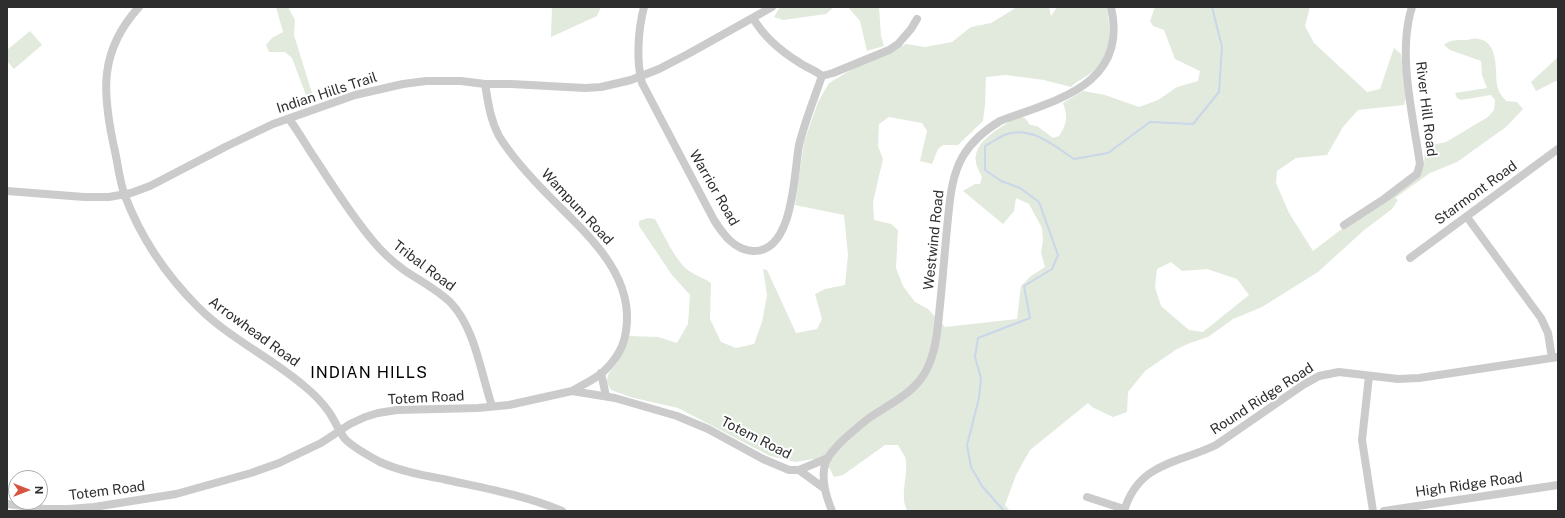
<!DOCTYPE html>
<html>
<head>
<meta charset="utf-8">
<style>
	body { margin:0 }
	#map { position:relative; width:1565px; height:518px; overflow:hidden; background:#fff; font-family:"Public Sans",sans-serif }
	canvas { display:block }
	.frame { position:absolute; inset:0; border:8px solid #2e2e2e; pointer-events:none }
	.north { position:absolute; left:8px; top:470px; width:40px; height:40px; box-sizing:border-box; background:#fff; border:1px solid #ababab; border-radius:50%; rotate:90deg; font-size:11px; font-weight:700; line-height:16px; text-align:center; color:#2e2e2e }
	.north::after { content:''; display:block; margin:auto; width:14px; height:18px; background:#d7543e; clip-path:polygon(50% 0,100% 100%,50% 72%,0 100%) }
</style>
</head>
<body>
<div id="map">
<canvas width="1565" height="518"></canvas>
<div class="frame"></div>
<div class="north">N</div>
</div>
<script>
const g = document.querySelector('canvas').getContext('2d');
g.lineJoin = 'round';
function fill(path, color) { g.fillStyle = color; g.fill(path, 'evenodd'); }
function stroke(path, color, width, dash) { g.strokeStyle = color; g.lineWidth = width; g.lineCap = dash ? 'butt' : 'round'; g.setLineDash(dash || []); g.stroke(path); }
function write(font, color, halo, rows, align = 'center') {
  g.font = font + ' "Public Sans",sans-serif'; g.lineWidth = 4; g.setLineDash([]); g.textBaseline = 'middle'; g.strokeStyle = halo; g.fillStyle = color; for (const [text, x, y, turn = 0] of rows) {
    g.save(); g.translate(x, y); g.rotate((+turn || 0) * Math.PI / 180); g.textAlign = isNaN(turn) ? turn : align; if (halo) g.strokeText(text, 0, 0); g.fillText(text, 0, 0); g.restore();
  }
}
fill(new Path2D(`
	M276,7h12l7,13 -1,15 21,68h-6l-17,-45 -7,-6h-16l-3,-7 6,-7 11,-6z
	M552,7h49l-4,9 -46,21z
	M780,7h54l-8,7 -43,6 -9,-3z
	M848,7h31l2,29 3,10 -17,5 -7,-30z
	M1014,7h35l2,9 6,-9h50c3,24 7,49 -16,66 -6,5 -15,8 -20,14l-27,-7 -38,-5 -20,2 -1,27 -2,17 -25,24h-15l-5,4 -6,15 -12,-3 7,-30 -5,-8 -33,-6 -10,7 -1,22 5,13 -10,43 1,18 17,4 7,6 -2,38 7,18 12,16 13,7 17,18 72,-8 4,-33 10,-10 14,-9 -4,-14 2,-13 -1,-12 -13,-24 -13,-6 -2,13 -11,13 -40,-33 12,-7h5l2,-7c-2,-4 -5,-9 -6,-14 -4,-23 27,-36 42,-47l7,2 5,7 7,1 16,12 6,-2c8,-12 9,-19 4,-33l20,-12 22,4 34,12 19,-7 19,-13 21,-6 2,-10 -25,-12 -11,-29 -11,-4 -3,-5 5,-14h155l-5,19 9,17 53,49 13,-3 14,-41 7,6 5,43 -2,8 -46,5 -15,17 -16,28 -31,3 -19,13 -1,12 13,30 24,38 111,-85 1,-21 3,-4 8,3 10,-2 42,-25 6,-7 1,-10 -4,-5 -30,5 -4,-2 -2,-5 32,-5 -5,-13 -1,-14 -31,-11 -6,-5c7,-6 14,-5 23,-5 4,-1 9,-2 12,-1 20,4 16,32 18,46 1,6 5,11 9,16l11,1 6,7 -17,18 -49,35 -27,11 -35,25 3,2 -6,9 -29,22 -45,41 -56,35 -29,12 -25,18 -18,6 -13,6 -32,22 -17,21 -1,20 -14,5 -21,-10 -4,-4 -58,47 -14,25 -11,30 5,6h-102c-10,-13 2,-40 -3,-54 -2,-4 -5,-8 -7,-12h-13l-42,30 -9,2 -4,-8 -17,-10 -17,3 -26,-6 -92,-48 -48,-11 -19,-7 -5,-8 3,-9 8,-10 12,-27 29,1 19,6 11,-19 2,-29 -18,-20 -33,-49v-5l9,-3 7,1c8,14 21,43 34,52 7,5 15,7 22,12l-1,36 11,23 15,6 18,-4 8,-22 5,-27 -4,-26 4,1 29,63 21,-4 5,-10 -7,-25 10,-5 20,-4 3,-30 -4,-40 -49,-10 9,-63 14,-40 11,-19 27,-16 50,-23 19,3 27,-5 19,-15 20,-4 23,-14zM1171,262l11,9 25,-2 30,10 12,16 -46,37 -14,-2 -28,-24 -6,-19 2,-18z
	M30,31l12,14 -28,24 -7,-8v-11z
	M1558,57v23l-22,11 -5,-9z`), '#e1eadd');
stroke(new Path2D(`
	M1004,511l-22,-25 -11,-19 -4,-22 12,-47 2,-20 -6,-21 3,-19 52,-20 -6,-32 28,-17 6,-14 -19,-53 -19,-14 -19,-7 -16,-11v-24c6,-3 13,-8 19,-11 27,-10 49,10 70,24l34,-6 42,-31 43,2 26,-32 3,-45 -10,-40`), '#cad6e9', 2);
stroke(new Path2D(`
	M139,7c-40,44 -37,85 -25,140 4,16 5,33 11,49 16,42 41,79 73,111 31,31 72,50 105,78 10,8 19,17 26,27 6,9 10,19 16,27 9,9 24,17 35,23 20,9 42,13 63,17 40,9 81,16 119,32
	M644,7c-6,23 -8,54 -2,76l72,137c9,14 20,30 39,31 41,2 41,-79 46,-106 6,-24 15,-46 23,-69
	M753,18c11,19 29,34 47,45 7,5 15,7 22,13l11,-3 56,-23 9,-6 13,-15 6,-10
	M485,84c3,18 5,35 14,52 14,23 34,44 53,63 35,35 83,76 74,132 -2,16 -11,30 -23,41 -9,8 -21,13 -31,19
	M289,119c9,12 17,26 25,38 19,29 37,58 59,84 9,11 20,21 31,29 16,11 34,20 47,33 24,25 30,71 41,103
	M7,191l77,6h25l22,-4 19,-7 77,-40 46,-22 82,-29 48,-11 23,-3h35l24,3h26l74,4 16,-1 30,-7 28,-11 29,-15 84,-47
	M1467,217l74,101 7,15 4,25
	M1344,225l40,-26 29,-22 4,-3 3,-10c-7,-49 -23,-110 -8,-157
	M1410,258l148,-109
	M601,373l5,23
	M1369,376l-7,64 11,71
	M799,470l26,19
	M1087,497l37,12
	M7,504l38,5h24l25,-2 82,-13 75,-21 28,-10 42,-20 29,-19 15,-7 13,-4 19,-3 81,-2 31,-3 63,-14 43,7 62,18 31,13 55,30 26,11h10l29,-12
	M832,511c-6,-15 -11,-31 -7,-47 2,-8 9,-14 14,-20 9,-9 20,-18 30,-26 23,-16 51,-27 61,-56 7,-18 8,-38 10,-57 3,-29 5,-58 8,-87 2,-21 4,-43 15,-62 9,-15 22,-26 37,-35 56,-21 129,-36 111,-114
	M1124,511c15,-49 53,-47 92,-66l87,-60 16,-9 20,-4 59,7 21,-1 139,-21
	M1384,511l174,-26`), '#cbcbcb', 8);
write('14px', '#2e2e2e', '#fff', [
	["Indian Hills Trail",327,93,-18],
	["River Hill Road",1426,109,83],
	["Warrior Road",714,188,60],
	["Starmont Road",1476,193,-36],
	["Wampum Road",577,207,47],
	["Westwind Road",934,240,-84],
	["Tribal Road",424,266,37],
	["Arrowhead Road",254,332,36],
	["Totem Road",426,398,-3],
	["Round Ridge Road",1262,399,-33],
	["Totem Road",756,438,27],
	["High Ridge Road",1469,485,-8],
	["Totem Road",107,491,-7]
]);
g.letterSpacing = '1px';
write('16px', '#000', '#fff', [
	["INDIAN HILLS",369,373]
]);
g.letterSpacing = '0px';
</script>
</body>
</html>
